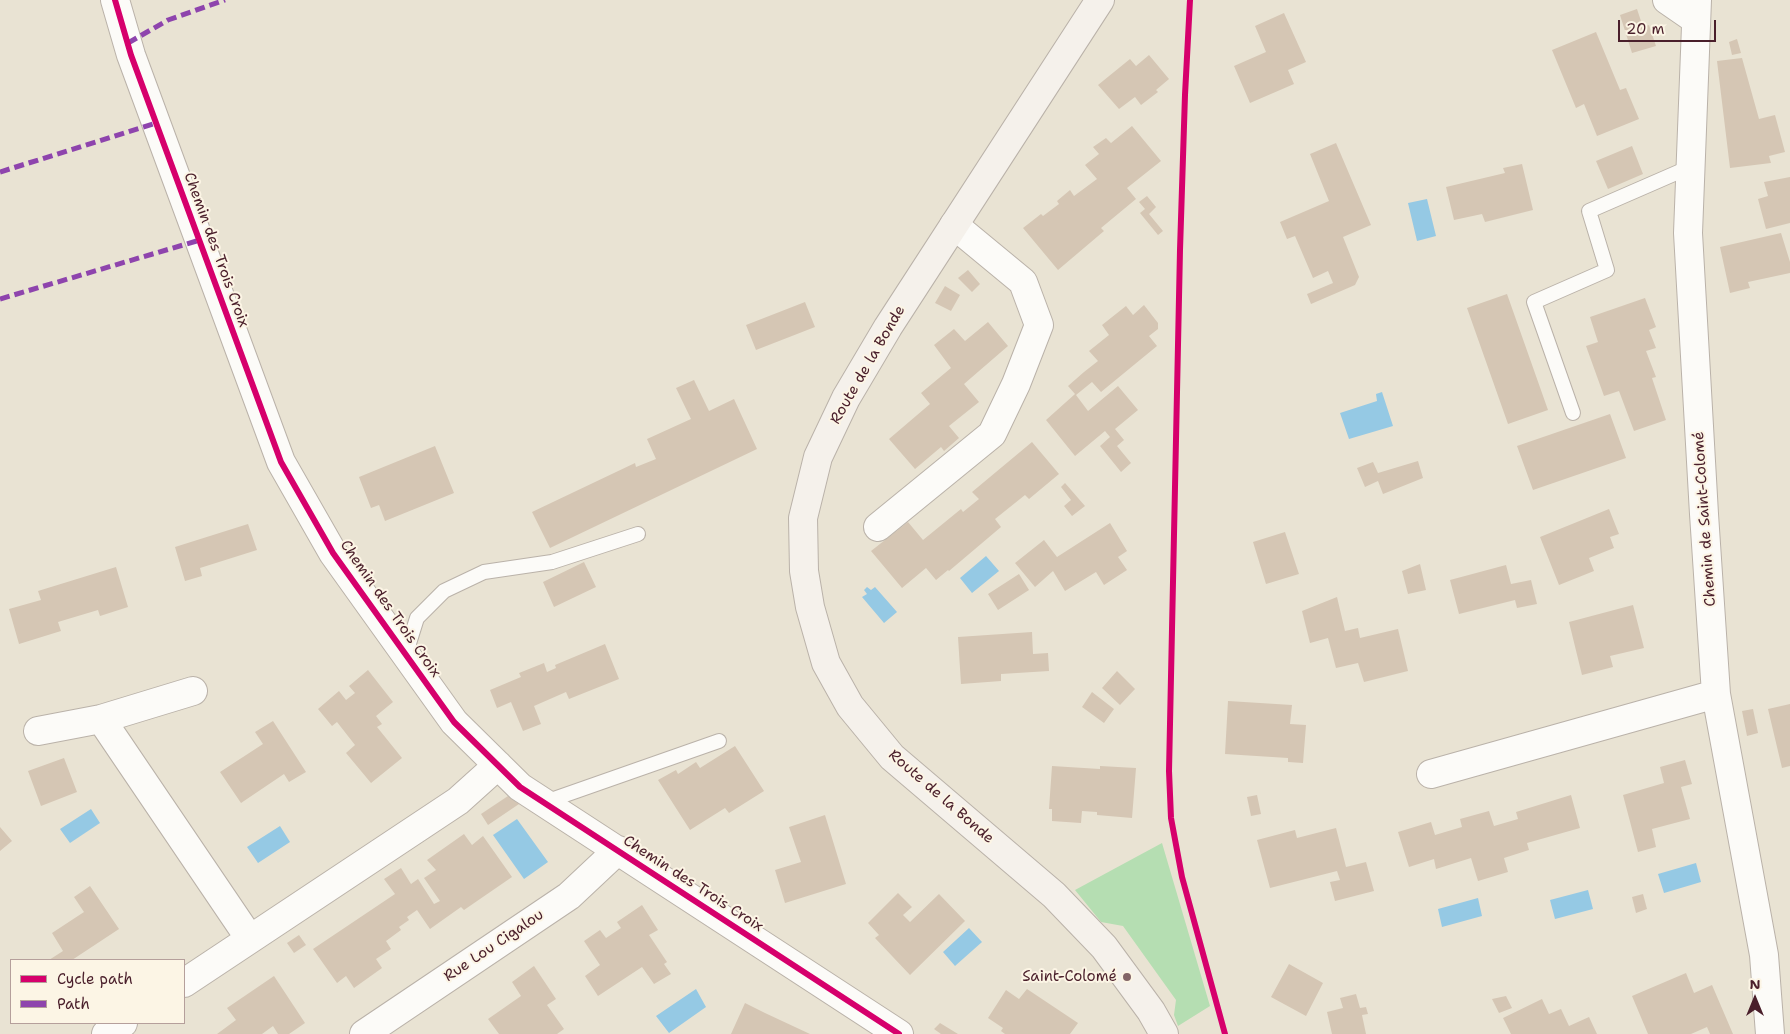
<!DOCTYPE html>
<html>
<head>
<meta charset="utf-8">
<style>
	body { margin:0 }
	#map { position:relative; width:1790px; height:1034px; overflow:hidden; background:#e9e3d3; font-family:"Shantell Sans",sans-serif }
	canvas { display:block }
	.legend { position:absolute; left:10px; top:959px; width:175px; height:65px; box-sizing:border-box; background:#fcf5e5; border:1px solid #b59f9b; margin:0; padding:6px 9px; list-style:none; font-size:15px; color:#4a1f2b }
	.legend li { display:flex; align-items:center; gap:10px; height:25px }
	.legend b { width:25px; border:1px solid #b59f9b }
	.north { position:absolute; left:1730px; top:974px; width:50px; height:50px; -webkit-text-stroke:4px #fcf5e5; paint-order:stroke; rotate:0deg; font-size:14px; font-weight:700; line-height:20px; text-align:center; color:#4a1f2b }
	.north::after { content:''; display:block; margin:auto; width:18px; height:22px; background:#4a1f2b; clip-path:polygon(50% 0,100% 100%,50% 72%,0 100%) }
	.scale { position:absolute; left:1618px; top:20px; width:98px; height:22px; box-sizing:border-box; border:2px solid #4a1f2b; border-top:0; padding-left:6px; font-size:15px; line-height:18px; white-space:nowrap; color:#4a1f2b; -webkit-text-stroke:4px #fcf5e5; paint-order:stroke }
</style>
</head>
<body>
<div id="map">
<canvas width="1790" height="1034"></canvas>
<ul class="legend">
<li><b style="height:6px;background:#d6006c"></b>Cycle path</li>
<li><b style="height:6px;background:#8e44ad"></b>Path</li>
</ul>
<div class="north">N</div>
<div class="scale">20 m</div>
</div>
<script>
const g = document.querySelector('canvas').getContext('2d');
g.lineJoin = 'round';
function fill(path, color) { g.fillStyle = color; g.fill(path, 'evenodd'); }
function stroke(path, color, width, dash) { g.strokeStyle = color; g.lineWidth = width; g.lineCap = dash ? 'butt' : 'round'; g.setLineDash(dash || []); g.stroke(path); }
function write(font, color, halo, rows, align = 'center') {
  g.font = font + ' "Shantell Sans",sans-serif'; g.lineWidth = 4; g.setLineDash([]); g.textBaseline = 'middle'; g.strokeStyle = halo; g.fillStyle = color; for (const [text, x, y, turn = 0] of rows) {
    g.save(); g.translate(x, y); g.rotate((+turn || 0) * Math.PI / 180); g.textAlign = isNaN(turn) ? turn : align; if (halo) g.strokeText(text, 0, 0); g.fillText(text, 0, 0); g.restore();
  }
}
fill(new Path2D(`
	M1162,843l48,163 -32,20 -4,-11 2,-15 -53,-74 -22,-4 -26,-32z`), '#b5deb2');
fill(new Path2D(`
	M1427,199l9,37 -19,5 -9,-38z
	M1382,392l11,34 -44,13 -9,-26 37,-12 -1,-7z
	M986,556l13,15 -27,22 -12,-15z
	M867,587l4,3 4,-3 22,25 -13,11 -22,-26 5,-3 -3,-4z
	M91,809l9,14 -30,20 -10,-14z
	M517,819l31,43 -24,17 -31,-44z
	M280,826l10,16 -32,21 -11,-16z
	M1696,863l5,19 -37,11 -6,-19z
	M1588,890l5,19 -38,10 -5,-19z
	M1478,898l4,18 -40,11 -4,-18z
	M969,928l13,14 -27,24 -12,-14z
	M696,989l10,18 -37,26 -13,-17z`), '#95c9e4');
fill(new Path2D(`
	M1637,9l6,18 6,-2 7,21 -24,7 -12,-38z
	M1284,13l22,49 -18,8 6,14 -44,19 -16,-37 32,-14 -11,-26z
	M1596,32l24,58 6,-2 13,31 -42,17 -13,-32 -8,4 -24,-58z
	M1737,39l4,14 -9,2 -3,-13z
	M1149,55l20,24 -13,11 2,2 -17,13 -6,-8 -16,12 -21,-24 32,-26 6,7z
	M1742,58l17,61 16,-4 10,37 -16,4 2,7 -41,5 -13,-107z
	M1132,126l29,35 -34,27 9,11 -35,29 3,3 -46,39 -35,-42 18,-14 2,2 16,-12 -2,-3 13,-11 4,6 23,-17 -12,-14 14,-11 -6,-7 13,-9 5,5z
	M1336,143l35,82 -28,12 16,40 -4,8 -44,19 -4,-10 26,-11 -5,-12 -15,7 -18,-42 -8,3 -7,-17 49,-21 -19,-47z
	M1632,146l11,28 -35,15 -12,-28z
	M1522,164l11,46 -48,12 -3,-8 -28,6 -8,-33 59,-14 -2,-5z
	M1790,177v46l-24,6 -8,-30 10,-3 -4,-14z
	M1147,196l9,11 -7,7 14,17 -5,4 -18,-22 5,-4 -6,-7z
	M1781,233l9,29v11l-42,9 2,6 -20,5 -10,-46z
	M968,270l12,14 -8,8 -14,-14z
	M945,286l15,9 -9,16 -16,-8z
	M1507,294l41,116 -40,14 -41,-116z
	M1645,298l11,29 -7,3 7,18 -10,3 10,26 -4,1 14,42 -32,11 -15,-40 -15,5 -18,-50 12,-4 -8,-25z
	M805,302l10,25 -59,23 -10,-25z
	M1144,305l14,18v6l-9,7 8,10 -56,46 -9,-10 -16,13 12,16 30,-25 20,24 -23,19 9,11 -7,6 14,17 -10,9 -21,-26 10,-9 -5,-6 -30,25 -29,-36 29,-26 -7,-8 16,-14 14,-11 -9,-10 20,-16 -7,-10 24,-19 7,9z
	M988,322l20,24 -44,38 15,18 -30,24 10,12 -15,13 -3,-4 -26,22 -26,-30 41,-35 -9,-11 30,-25 -17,-23 20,-16 11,12z
	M694,380l15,31 25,-12 23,50 -207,99 -18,-36 103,-49 1,4 20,-8 -9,-20 44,-20 -15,-31z
	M1610,414l16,44 -93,32 -16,-44z
	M1032,442l27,32 -30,25 -4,-4 -30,24 6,8 -52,44 -1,-1 -12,10 -10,-12 -24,20 -31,-37 37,-29 15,18 38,-31 2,3 16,-13 -7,-7z
	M435,446l19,47 -69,28 -6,-16 -8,3 -12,-31z
	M1418,461l5,17 -40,16 -5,-13 -13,6 -8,-19 16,-6 5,11z
	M1065,483l20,23 -13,10 -8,-10 7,-6 -10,-13z
	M1609,509l10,25 -9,3 4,11 -25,10 5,13 -35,14 -19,-48z
	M1110,523l17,28 -9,6 9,13 -23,15 -8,-13 -31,19 -12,-20 -18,16 -20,-24 29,-23 13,17z
	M248,524l9,26 -57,18 2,8 -17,5 -10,-34z
	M1285,532l14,42 -33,10 -13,-42z
	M584,562l12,25 -42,20 -11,-25z
	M1420,564l6,26 -18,4 -6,-23z
	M1506,565l5,19 20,-4 6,24 -20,4 -2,-8 -56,14 -9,-34z
	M116,567l12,40 -28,9 -2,-6 -40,12 3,9 -42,13 -10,-35 32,-9 -3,-9z
	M1019,574l10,16 -31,20 -10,-16z
	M1337,597l8,34 13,-3 2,10 38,-9 10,42 -44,11 -6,-19 -22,5 -8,-30 -18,5 -8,-32z
	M1633,605l11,43 -34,8 3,11 -31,8 -13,-53z
	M1032,632l1,22 15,-1 1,18 -48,3v7l-40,3 -3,-47z
	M605,644l14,35 -50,20 -3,-7 -32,14 7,18 -18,7 -12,-29 -14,6 -7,-18 31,-13 -2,-4 25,-10 3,9 9,-4 -1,-3z
	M368,670l25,32 -17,14 6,8 -5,3 25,31 -31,25 -25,-30 9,-8 -18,-23 -5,4 -14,-17 21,-18 7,9 9,-7 -6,-7z
	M1117,671l18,18 -15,16 -18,-17z
	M1092,692l22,17 -10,14 -22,-16z
	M1228,701l64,4 -2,19 16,1 -3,38 -15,-1v-4l-63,-4z
	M1790,704v62l-8,2 -14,-59z
	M1753,709l5,24 -11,3 -5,-25z
	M273,721l33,51 -17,10 -5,-8 -43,29 -21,-31 43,-28 -8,-12z
	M735,746l29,45 -35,22 -4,-5 -35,22 -32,-50 18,-10 2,4 18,-12 4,6z
	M64,758l13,34 -36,14 -13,-35z
	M1685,760l7,24 -11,3 9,32 -38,10 4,18 -18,5 -15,-57 41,-12 -4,-16z
	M1052,766l48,3v-3l36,2 -4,50 -35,-3v-3l-15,-1 -1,12 -29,-2v-12h-3z
	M1257,795l4,19 -10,2 -4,-19z
	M1571,795l9,33 -53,15 2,7 -25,8 4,14 -30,9 -7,-23 -35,11 -2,-10 -25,8 -11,-35 33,-10 4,13 27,-8 -2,-8 29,-8 5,15 24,-7 -2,-7z
	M508,796l11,8 -31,21 -7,-11z
	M825,815l21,69 -61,19 -10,-33 26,-8 -12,-35z
	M0,827l12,14 -12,10z
	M1336,828l10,39 20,-5 8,29 -39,10 -5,-19 10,-2 -3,-9 -67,17 -13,-48 38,-10 2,8z
	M464,834l8,11 11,-9 29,41 -48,33 -3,-3 -31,22 -13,-19 -10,7 2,3 -10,7 2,3 -15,11 5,8 -15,10 6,9 -28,20 -8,-12 -9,7 -24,-34 82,-55 -11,-15 17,-11 10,16 7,-5 16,25 6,-3 -16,-23 12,-8 -9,-10z
	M90,886l29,43 -47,31h-23l14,-9 -11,-18 32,-21 -10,-15z
	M898,893l14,14 -9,8 7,7 29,-28 26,27 -55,54 -35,-37 4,-3 -11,-12z
	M1643,894l4,15 -11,4 -4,-16z
	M642,905l16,25 -9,5 18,27 -3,2 7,10 -17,10 -12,-17 -44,29 -13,-20 15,-11 -16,-24 16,-11 6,8 15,-10 -4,-6z
	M299,935l7,10 -12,8 -7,-10z
	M1289,964l34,19 -17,33 -35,-19z
	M534,966l22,33 -9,6 17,24 -7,5h-58l-11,-15 33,-23 -9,-14z
	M1686,973l8,20 18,-8 21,49h-23l-3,-7 -16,7h-43l-16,-38z
	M274,976l31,47 -16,11h-11l-5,-8 -11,8h-45l19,-14 -9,-12z
	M1027,989l51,34 -8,11h-65l-4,-3 2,-3 -15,-10 18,-28 13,9z
	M1356,994l4,14 6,-1 2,7 -6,1 4,19h-34l-5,-22 16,-4 -3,-10z
	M1506,996l6,12 -13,5 -7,-14z
	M1542,999l7,15 12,-5 8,17 20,-9 8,17h-86l-8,-16z
	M745,1003l20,10 45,21h-79z
	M940,1023l18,11h-17l-7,-5z`), '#d5c6b4');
const lane = new Path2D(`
	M1573,413l-39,-111 73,-32 -18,-59 101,-44
	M406,653l11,-35 27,-27 40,-19 68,-10 86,-28
	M545,802l174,-61`);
const street = new Path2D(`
	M115,0l16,55 150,407 52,91 121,169 66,65 379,247
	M1667,0l29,20
	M1697,0l-9,233 16,281 12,180 48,261 6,79
	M878,527l114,-93 24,-50 23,-59 -16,-43 -69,-57
	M101,719l149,220
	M38,731l63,-12 92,-28
	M1431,774l285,-80
	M184,983l274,-182 40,-36
	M106,1034l17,-11
	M364,1034l205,-138 49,-46`);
const secondary = new Path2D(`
	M1100,0l-212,327 -42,71 -28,59 -15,61 1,53 6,36 16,56 24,43 42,51 162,138 50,52 47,64 13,23`);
stroke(lane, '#bab2a9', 16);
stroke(street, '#bab2a9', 30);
stroke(secondary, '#bab2a9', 30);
stroke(lane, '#fcfbf8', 14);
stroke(street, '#fcfbf8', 28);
stroke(secondary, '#f5f1eb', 28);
stroke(new Path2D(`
	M128,43l40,-23 57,-20
	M0,172l156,-49
	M0,299l200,-59`), '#8e44ad', 5, [10, 5]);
stroke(new Path2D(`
	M115,0l16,55 150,407 52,91 121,169 66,65 379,247
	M1190,0l-5,95 -5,155 -11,521 2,47 11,59 43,157`), '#d6006c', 6);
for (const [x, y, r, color] of [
	[1127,977,5,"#826466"]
]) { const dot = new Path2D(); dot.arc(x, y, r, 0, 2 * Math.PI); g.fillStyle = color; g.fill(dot); stroke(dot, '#fcf5e5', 2); }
write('15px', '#4a1f2b', '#fcf5e5', [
	["Chemin des Trois Croix",216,250,70],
	["Route de la Bonde",868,365,-60],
	["Chemin de Saint-Colomé",1705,519,-94],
	["Chemin des Trois Croix",390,609,55],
	["Route de la Bonde",941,797,41],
	["Chemin des Trois Croix",693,884,33],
	["Rue Lou Cigalou",494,946,-34]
]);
write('15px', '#4a1f2b', '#fcf5e5', [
	["Saint-Colomé",1117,977]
], 'right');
</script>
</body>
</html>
